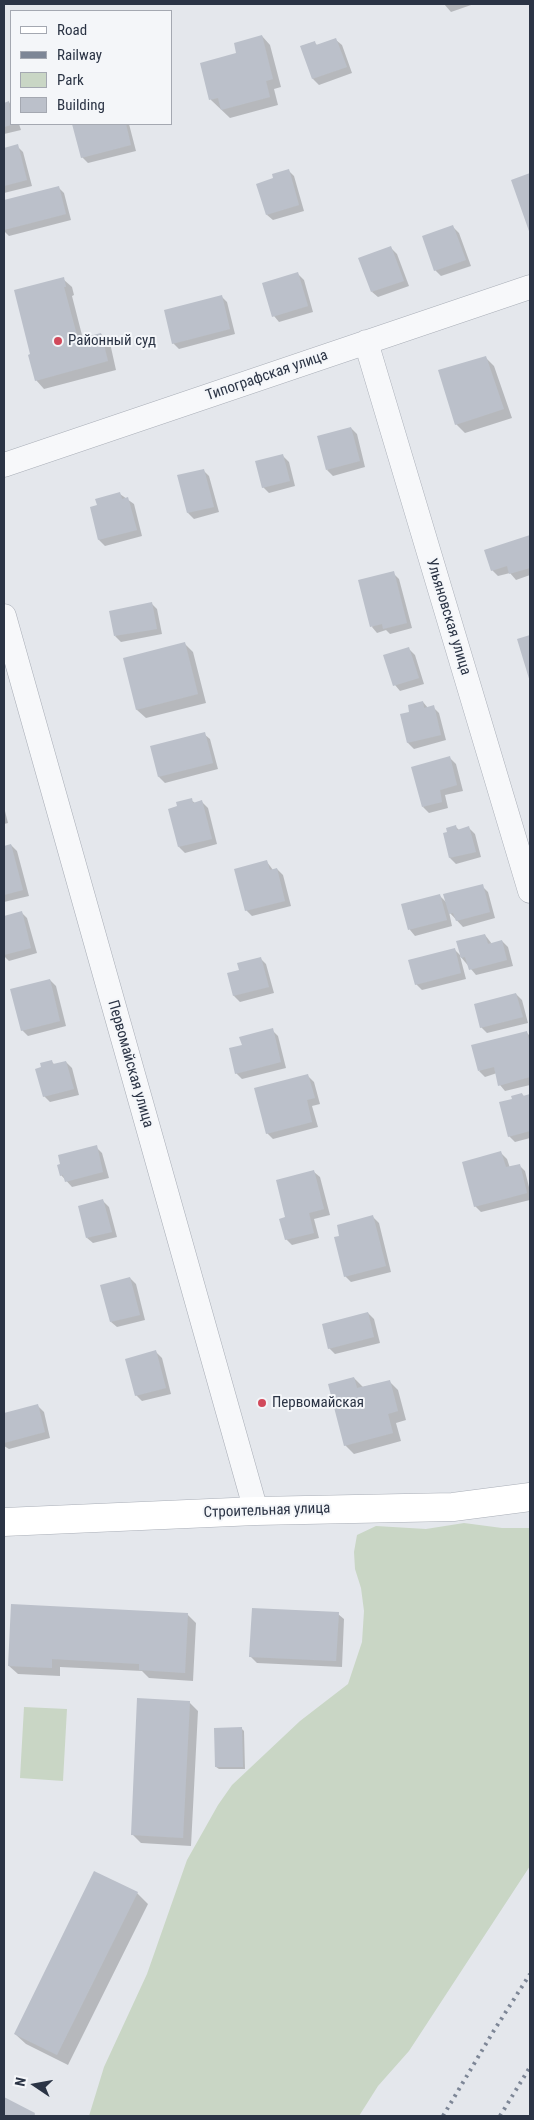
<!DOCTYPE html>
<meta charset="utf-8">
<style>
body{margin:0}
#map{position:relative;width:534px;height:2120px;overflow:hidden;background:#e4e7ec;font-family:"Roboto Condensed",sans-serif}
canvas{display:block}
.frame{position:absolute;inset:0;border:5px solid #2b3445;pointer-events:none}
.legend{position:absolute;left:10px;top:10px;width:162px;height:115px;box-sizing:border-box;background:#f4f6f9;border:1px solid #a4a8b1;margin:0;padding:6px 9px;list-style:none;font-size:15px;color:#2b3445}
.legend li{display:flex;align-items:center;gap:10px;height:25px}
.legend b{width:25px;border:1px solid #a4a8b1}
.north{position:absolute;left:10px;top:2060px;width:50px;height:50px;-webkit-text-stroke:4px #f4f6f9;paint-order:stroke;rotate:282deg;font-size:14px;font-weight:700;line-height:20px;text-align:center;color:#2b3445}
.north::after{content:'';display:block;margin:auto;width:18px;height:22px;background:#2b3445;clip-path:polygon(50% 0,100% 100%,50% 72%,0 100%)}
</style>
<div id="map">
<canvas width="534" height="2120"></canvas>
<div class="frame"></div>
<ul class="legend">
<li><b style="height:6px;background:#fff"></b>Road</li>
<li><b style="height:6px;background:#7d8696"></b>Railway</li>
<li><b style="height:14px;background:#c9d6c5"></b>Park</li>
<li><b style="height:14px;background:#bbc0ca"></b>Building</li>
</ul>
<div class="north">N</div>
</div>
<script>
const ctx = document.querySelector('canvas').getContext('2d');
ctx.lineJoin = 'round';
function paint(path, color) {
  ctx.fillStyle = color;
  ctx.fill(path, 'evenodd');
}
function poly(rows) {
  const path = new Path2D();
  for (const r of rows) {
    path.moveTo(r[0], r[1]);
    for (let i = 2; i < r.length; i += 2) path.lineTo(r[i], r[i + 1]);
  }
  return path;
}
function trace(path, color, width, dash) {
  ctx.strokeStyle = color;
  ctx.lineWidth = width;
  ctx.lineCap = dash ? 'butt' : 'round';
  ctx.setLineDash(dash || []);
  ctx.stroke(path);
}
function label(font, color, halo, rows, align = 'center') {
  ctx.font = font + ' "Roboto Condensed",sans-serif';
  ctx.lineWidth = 4;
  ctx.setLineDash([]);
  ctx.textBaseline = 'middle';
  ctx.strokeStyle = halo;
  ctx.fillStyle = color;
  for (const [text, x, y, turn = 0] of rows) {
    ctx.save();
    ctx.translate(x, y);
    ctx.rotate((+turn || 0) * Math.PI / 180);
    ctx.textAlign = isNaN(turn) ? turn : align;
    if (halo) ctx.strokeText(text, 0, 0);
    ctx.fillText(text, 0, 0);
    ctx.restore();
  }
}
paint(poly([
 [464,1523,502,1528,530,1528,530,1866,409,2051,378,2086,359,2116,89,2116,104,2067,147,1974,187,1860,218,1805,232,1785,300,1721,348,1684,362,1642,364,1611,361,1588,355,1569,354,1552,357,1535,376,1526,426,1529],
 [24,1707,67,1709,63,1781,20,1778]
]), '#c9d6c5');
paint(poly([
 [444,4,474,4,451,12],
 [262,36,270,45,281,87,274,89,278,105,230,118,211,100,201,64,238,54],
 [336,40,342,45,352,73,319,85,313,79,302,46,314,42,318,46],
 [9,102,11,105,11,124,19,124,21,130,4,134,4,104],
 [74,124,129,124,136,151,88,163,82,157],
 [4,146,5,149,17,146,23,152,32,186,4,193],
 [288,170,294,176,304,211,273,220,267,215,275,179],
 [530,174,530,231,512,181],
 [58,187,64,193,71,220,9,236,4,231,4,201],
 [453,227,459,233,471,266,441,276,435,270],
 [391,248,397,254,409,286,378,297,372,292],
 [298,274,304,280,313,312,279,322,274,316],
 [63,279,72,287,74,295,72,296,83,339,101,334,110,343,116,370,44,389,36,380],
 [221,296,227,302,235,334,179,349,173,343],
 [485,357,494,366,512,418,465,433,456,424],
 [351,428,357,434,365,467,333,476,327,470],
 [283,456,289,462,295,486,269,493,263,487],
 [203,470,209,476,219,512,194,519,188,513],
 [120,494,134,504,142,536,105,546,99,540,91,508,99,506],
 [530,536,530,575,516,580,510,573,498,576,492,570,486,550],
 [393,573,399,579,412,628,390,634,386,630,377,633,372,627],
 [151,603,157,609,162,634,121,642,115,636],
 [184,643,193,652,206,703,146,718,137,710,124,659],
 [409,649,415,655,424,684,400,691,395,685],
 [423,702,428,708,433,707,439,713,446,740,414,749,408,743,401,715,411,712],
 [204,734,210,739,218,769,165,783,159,777,151,747],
 [450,758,456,764,463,791,445,795,448,808,429,813,423,807],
 [191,800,195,803,202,802,208,808,217,844,185,853,179,847],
 [4,807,8,823,4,824],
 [456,827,459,830,469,828,475,834,481,857,456,864,450,858,445,834],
 [11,845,17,851,29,896,4,902,4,847],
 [267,862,273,870,277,869,283,875,291,906,252,916,246,910],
 [482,886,488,892,495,918,463,927,449,912,452,926,415,936,410,930,403,905,440,896,447,903],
 [21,912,27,918,37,953,9,961,4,956,4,917],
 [485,935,492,944,502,941,508,947,513,966,476,975,460,956,466,979,422,990,416,984,454,949,462,957],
 [260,958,266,964,274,993,240,1002,234,996,229,974,241,971],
 [50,980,56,986,66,1026,28,1036,22,1030],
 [516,994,522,1000,528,1023,487,1033,481,1027],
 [272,1030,278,1036,286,1068,242,1079,236,1073,243,1046],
 [526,1032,530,1036,530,1085,505,1091,500,1085,497,1073,485,1077,479,1071],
 [52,1062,55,1065,66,1062,72,1068,79,1095,50,1102,44,1096,43,1068],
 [308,1076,314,1082,320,1104,312,1106,318,1127,273,1139,267,1133],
 [522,1094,525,1097,530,1096,530,1138,515,1142,509,1136,513,1100],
 [96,1147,102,1153,109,1178,72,1187,61,1175],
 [501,1153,507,1159,510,1168,519,1165,525,1171,530,1191,530,1200,481,1212,475,1206],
 [314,1172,320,1177,330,1215,314,1219,319,1238,292,1245,286,1239,287,1218],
 [103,1201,109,1207,117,1237,93,1243,87,1238],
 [373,1217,379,1223,391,1272,351,1282,345,1276],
 [130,1278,136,1284,145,1320,117,1327,111,1322],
 [368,1313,374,1319,380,1343,335,1354,329,1348],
 [156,1352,162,1358,171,1394,142,1401,136,1395],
 [354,1378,363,1387,389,1381,398,1390,406,1420,396,1423,401,1441,354,1454,345,1445],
 [38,1406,44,1412,50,1438,9,1449,4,1446,4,1415],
 [187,1614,196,1623,193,1681,149,1678,142,1671,60,1667,60,1676,18,1674,9,1666],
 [338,1614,344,1619,342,1667,257,1663,251,1657],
 [189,1702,198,1711,191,1846,141,1843,132,1834],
 [241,1728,244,1731,245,1769,219,1769,216,1767],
 [137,1893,148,1904,68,2065,26,2044,15,2034],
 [4,2098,34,2114,36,2116,4,2116]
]), '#0003');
paint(poly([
 [262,35,273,79,266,81,270,97,221,110,218,98,209,100,200,63,236,53,234,43],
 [336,38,347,67,312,79,300,46,315,41,316,45],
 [9,101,11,124,15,124,4,127,4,103],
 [72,124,126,124,131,145,81,158],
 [18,144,27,180,4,186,4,148],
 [289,169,299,205,266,215,256,184,273,178,272,174],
 [530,173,530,234,511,180],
 [59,186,66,214,4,230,4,200],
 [453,225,466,260,434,271,422,236],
 [391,246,404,281,371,292,358,258],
 [298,272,308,306,272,317,262,283],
 [64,277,66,287,64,287,78,339,101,333,108,361,35,381,28,355,30,354,14,290],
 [222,295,230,329,172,344,164,310],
 [486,356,504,409,455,425,438,370],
 [351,427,360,461,326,470,317,436],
 [283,454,290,481,262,488,255,461],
 [204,469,214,507,187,513,177,475],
 [120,492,122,499,128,497,137,530,98,540,90,507,97,505,95,499],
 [530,535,530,568,509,574,507,566,491,571,484,550],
 [394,571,407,623,383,629,382,624,370,627,358,580],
 [152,602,157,629,114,636,109,611],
 [530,635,530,682,517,639],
 [185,642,198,694,136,710,123,658],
 [409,647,419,678,393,686,383,655],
 [423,701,424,708,434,705,441,735,407,743,400,714,409,712,408,705],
 [205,732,213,763,158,777,150,746],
 [450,756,457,785,440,790,442,802,422,807,411,767],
 [192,798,193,803,202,800,212,839,178,847,168,809,177,806,176,802],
 [456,825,457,830,469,826,476,852,449,858,443,833,447,832,446,828],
 [11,844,23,890,4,895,4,846],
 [267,860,270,870,277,868,285,901,245,911,234,869],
 [483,884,490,912,456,921,453,913,449,914,443,894],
 [440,894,447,920,408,930,401,904],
 [22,911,31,948,4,955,4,916],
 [485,934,488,944,502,940,507,960,469,970,465,957,461,958,456,941],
 [455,948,461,973,415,985,408,960],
 [261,957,269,987,233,996,227,973,239,970,237,963],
 [50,979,60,1021,21,1031,10,989],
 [516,993,523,1017,480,1028,474,1004],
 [273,1028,281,1062,235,1074,229,1048,242,1045,239,1037],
 [527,1031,530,1045,530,1077,498,1086,494,1067,478,1071,471,1045],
 [52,1060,53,1064,66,1061,74,1089,43,1097,35,1069,41,1067,40,1063],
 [308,1074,315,1098,307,1100,312,1122,266,1134,254,1088],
 [522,1093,523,1096,530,1094,530,1131,508,1137,499,1102,512,1099,511,1096],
 [97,1145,103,1172,65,1182,63,1175,60,1176,57,1165,60,1164,58,1155],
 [501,1151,506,1167,520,1164,527,1193,474,1207,462,1162],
 [314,1170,324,1209,309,1213,314,1233,285,1240,279,1219,285,1217,276,1180],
 [103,1199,112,1232,86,1238,78,1206],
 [373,1215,386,1266,344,1277,334,1237,339,1236,337,1225],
 [130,1277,140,1315,110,1322,100,1285],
 [368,1312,374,1337,328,1349,322,1324],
 [156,1350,166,1388,135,1396,125,1359],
 [354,1377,357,1388,390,1380,398,1411,388,1414,393,1433,344,1446,328,1384],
 [38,1404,45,1432,4,1443,4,1413],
 [11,1604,188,1613,185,1673,139,1670,139,1664,52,1659,52,1668,8,1666],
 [252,1608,339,1612,336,1661,249,1657],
 [137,1698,190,1701,183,1838,131,1835],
 [242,1727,243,1767,215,1767,214,1728],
 [94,1871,138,1892,57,2055,14,2034],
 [4,2097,35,2113,34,2116,4,2116]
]), '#bbc0ca');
const street = poly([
 [366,342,530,891],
 [4,465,530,287],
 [4,616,256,1511]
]);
const secondary = poly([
 [4,1522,256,1511,453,1507,530,1497]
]);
trace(street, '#a9aeb7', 25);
trace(secondary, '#a9aeb7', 29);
trace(street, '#f7f8fa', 24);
trace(secondary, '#fff', 28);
trace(poly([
 [443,2116,493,2032,530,1974],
 [500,2116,530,2067]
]), '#7d8696', 4, [2.5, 5]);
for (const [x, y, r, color] of [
 [58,341,5,"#d1495b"],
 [262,1403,5,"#d1495b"]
]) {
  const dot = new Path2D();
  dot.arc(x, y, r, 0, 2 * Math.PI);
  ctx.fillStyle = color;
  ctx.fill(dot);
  trace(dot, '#f4f6f9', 2);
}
label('15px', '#2b3445', '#f4f6f9', [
 ["Районный суд",68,341],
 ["Первомайская",272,1403]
], 'left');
label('15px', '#2b3445', '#f4f6f9', [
 ["Типографская улица",267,376,-19],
 ["Ульяновская улица",448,617,73],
 ["Первомайская улица",130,1064,74],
 ["Строительная улица",267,1511,-2]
]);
</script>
